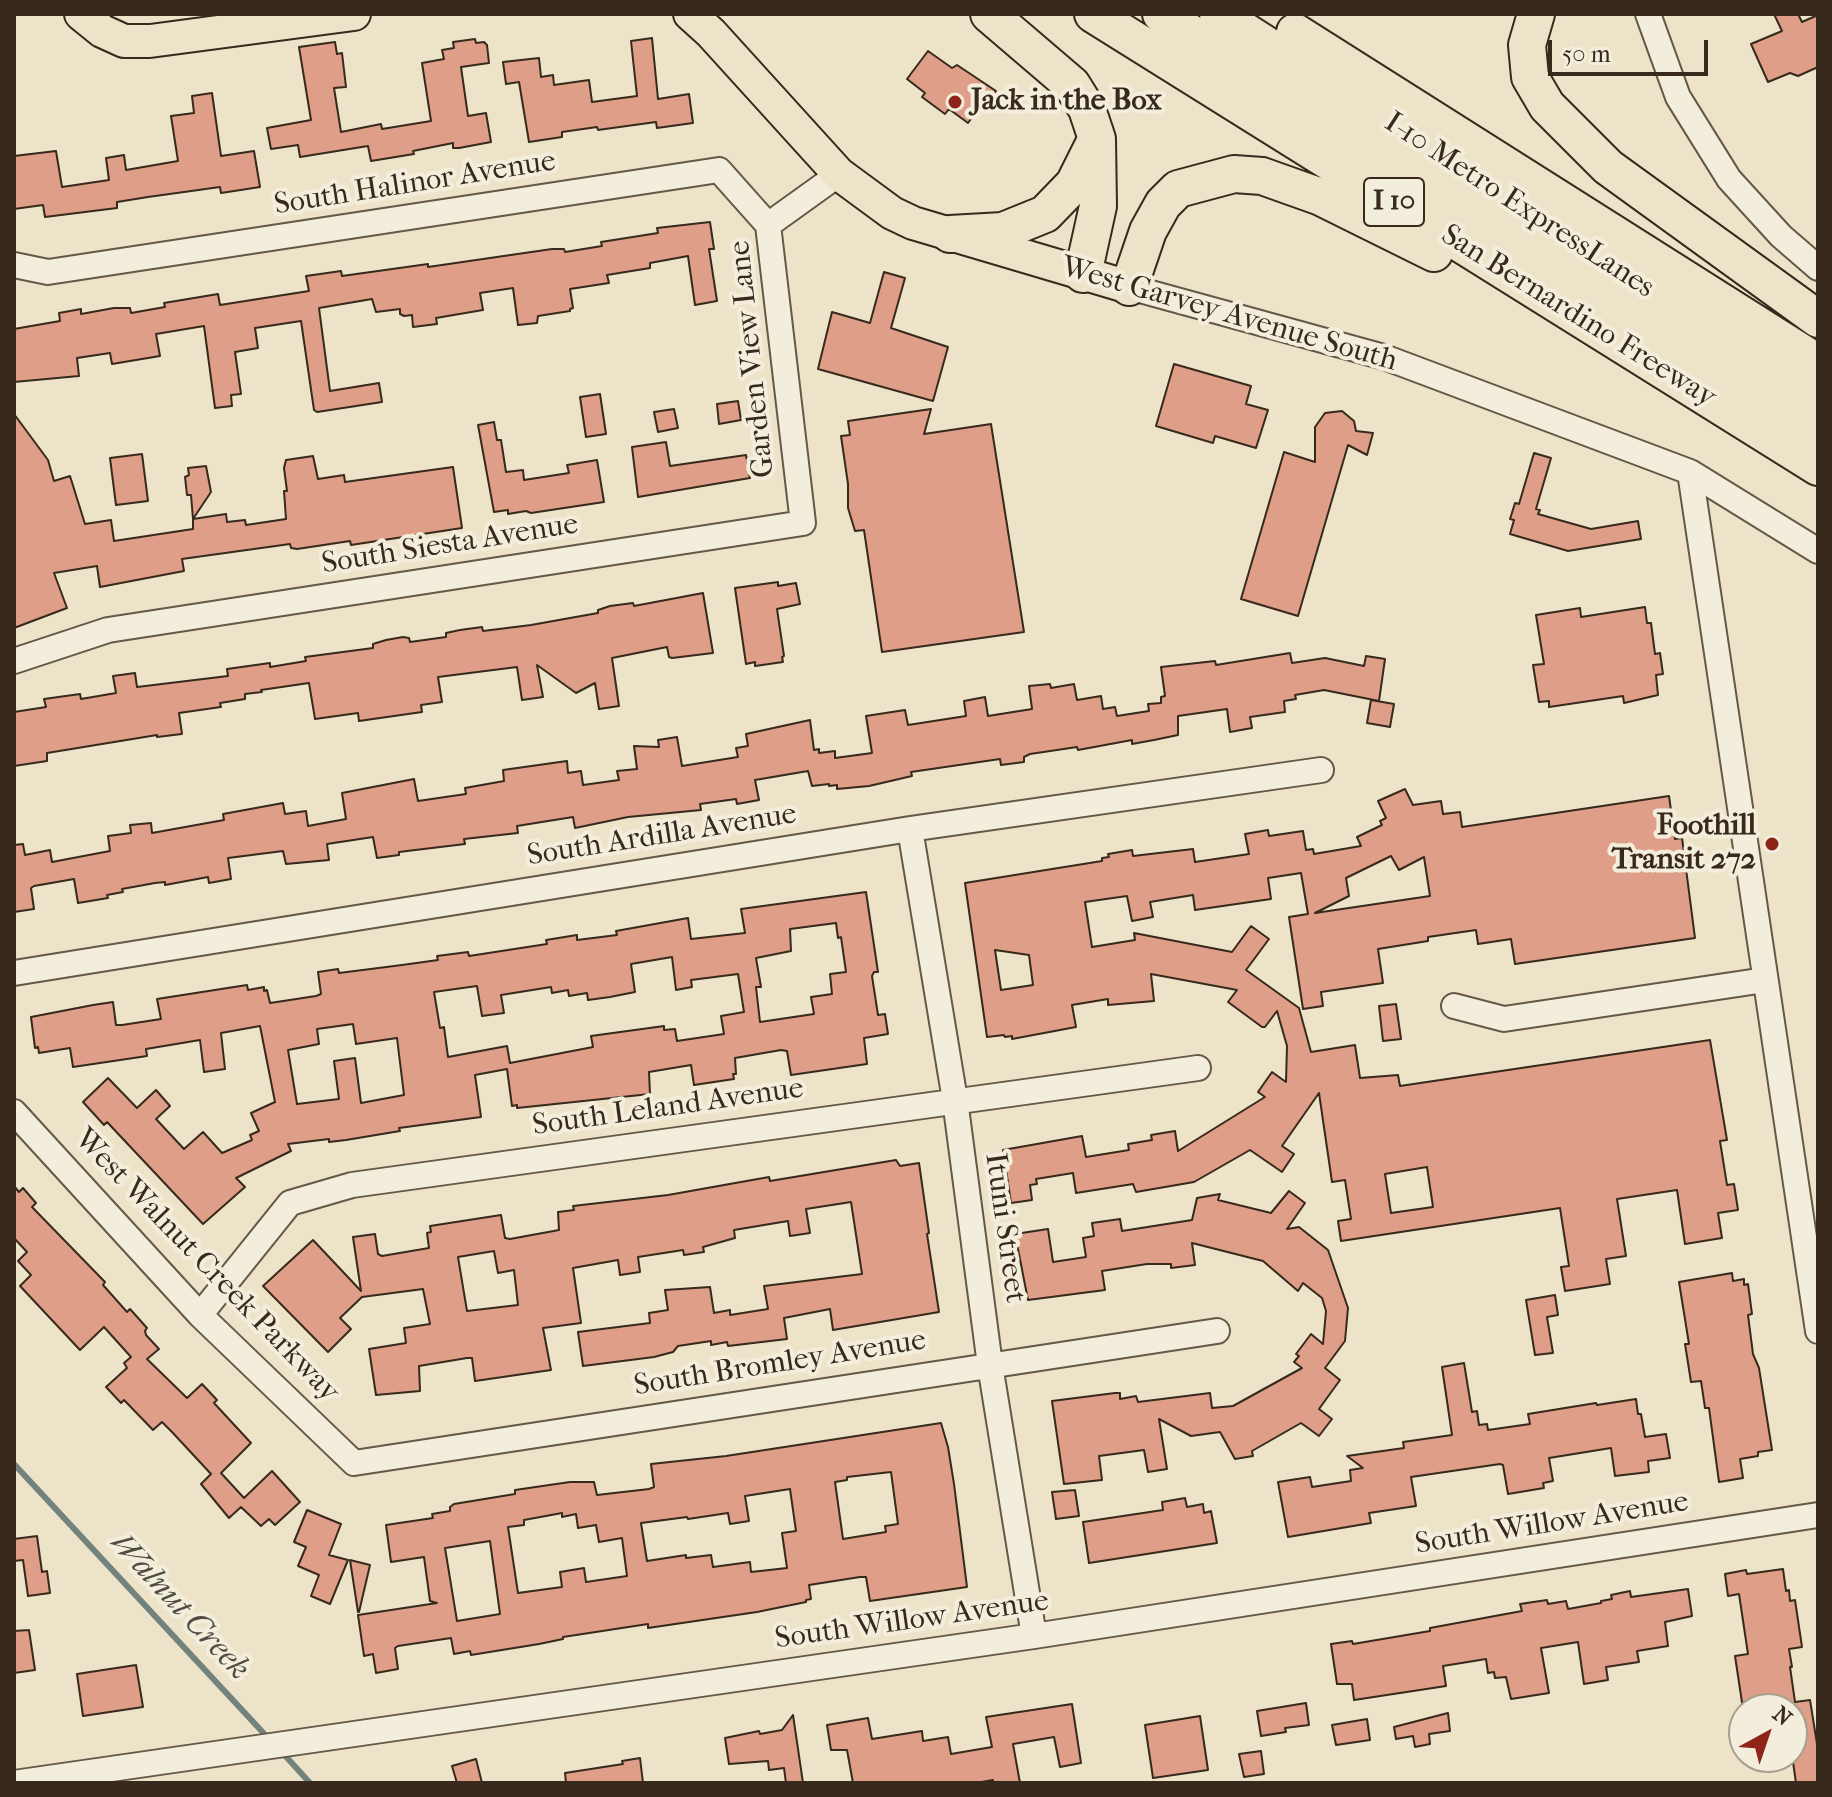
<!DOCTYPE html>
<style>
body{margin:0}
#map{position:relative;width:1832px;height:1797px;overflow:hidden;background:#ede3c9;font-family:"IM FELL French Canon",serif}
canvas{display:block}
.frame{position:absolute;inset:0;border:16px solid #37291c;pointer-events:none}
.north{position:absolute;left:1728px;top:1693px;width:80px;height:80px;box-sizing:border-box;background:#f3eddc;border:2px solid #a89f8f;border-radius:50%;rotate:40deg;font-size:22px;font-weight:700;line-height:32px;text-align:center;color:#37291c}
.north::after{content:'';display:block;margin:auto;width:28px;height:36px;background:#8f2418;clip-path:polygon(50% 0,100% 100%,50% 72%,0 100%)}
.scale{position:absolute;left:1548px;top:40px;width:160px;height:36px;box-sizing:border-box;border:4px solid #37291c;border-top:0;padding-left:10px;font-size:24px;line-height:28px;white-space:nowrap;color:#37291c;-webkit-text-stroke:6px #f3eddc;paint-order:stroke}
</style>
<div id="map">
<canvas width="1832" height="1797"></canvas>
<div class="frame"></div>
<div class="north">N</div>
<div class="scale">50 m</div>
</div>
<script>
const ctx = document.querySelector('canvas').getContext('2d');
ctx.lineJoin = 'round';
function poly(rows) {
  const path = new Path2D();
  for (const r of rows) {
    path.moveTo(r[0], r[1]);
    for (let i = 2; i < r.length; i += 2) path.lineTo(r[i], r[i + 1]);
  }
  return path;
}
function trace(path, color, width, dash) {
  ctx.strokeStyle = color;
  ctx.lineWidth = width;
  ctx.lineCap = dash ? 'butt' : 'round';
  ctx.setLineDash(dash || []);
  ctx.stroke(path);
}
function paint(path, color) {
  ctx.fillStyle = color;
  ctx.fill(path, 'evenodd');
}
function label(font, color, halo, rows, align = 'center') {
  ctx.font = font + ' "IM FELL French Canon",serif';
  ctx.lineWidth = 8;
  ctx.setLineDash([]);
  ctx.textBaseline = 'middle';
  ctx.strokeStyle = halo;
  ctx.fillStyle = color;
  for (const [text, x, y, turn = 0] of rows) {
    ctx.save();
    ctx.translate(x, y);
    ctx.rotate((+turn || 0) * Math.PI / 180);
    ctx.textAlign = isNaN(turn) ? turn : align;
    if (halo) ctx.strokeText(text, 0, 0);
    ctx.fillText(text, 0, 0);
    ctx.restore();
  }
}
trace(poly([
 [14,1464,269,1739],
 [280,1750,310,1783]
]), '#72827c', 6);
const building = poly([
 [1774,14,1798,14,1802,22,1818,15,1818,67,1798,76,1790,73,1768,82,1751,44,1782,31,1774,14],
 [652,38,658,99,689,94,693,123,657,128,656,122,605,129,598,130,597,127,562,132,562,137,529,142,519,82,506,84,503,62,539,58,541,77,553,75,554,85,589,80,592,102,637,96,631,41,652,38],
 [475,39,476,43,484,42,487,45,489,63,461,67,468,116,486,113,491,142,459,148,453,148,453,143,413,151,414,154,371,161,368,146,300,157,298,145,271,149,267,128,311,120,299,47,335,42,337,54,342,53,346,87,334,88,341,132,381,124,382,129,431,121,422,63,444,59,442,50,454,48,453,42,475,39],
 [928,51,952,68,957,65,996,91,979,114,976,112,968,123,949,109,945,114,922,97,925,93,907,79,928,51],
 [212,93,221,156,254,151,260,187,221,193,220,187,148,197,117,202,117,208,45,217,43,205,14,209,14,156,56,151,62,187,109,180,106,158,124,155,126,170,178,161,171,116,194,113,192,96,212,93],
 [710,222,714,249,709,249,717,301,695,305,688,256,650,263,650,268,607,275,609,283,570,289,573,308,570,309,570,311,538,316,537,323,518,325,513,288,480,293,483,310,436,318,437,324,413,327,412,315,404,316,400,314,400,309,376,312,372,299,319,308,330,391,379,383,382,402,317,412,314,410,301,321,255,328,258,348,235,352,241,394,231,395,232,406,215,408,204,326,156,334,160,356,112,364,110,353,77,358,79,376,14,382,14,329,60,321,59,313,81,309,81,314,114,308,130,308,131,313,165,307,164,303,218,294,220,305,309,291,306,276,341,271,342,276,428,264,428,267,552,249,564,249,565,252,602,246,601,242,658,233,657,228,710,222],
 [884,272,905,278,891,328,948,347,933,401,818,369,832,312,870,323,884,272],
 [1174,364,1251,386,1246,404,1268,410,1256,448,1215,436,1213,443,1156,426,1174,364],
 [600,394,606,434,586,437,580,397,600,394],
 [738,401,741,420,719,424,717,404,738,401],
 [674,409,678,428,658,432,654,412,674,409],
 [931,409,924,434,991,424,1024,632,882,652,864,530,855,531,848,508,848,484,841,436,850,435,848,421,931,409],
 [1342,411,1354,421,1356,431,1373,433,1367,455,1348,445,1298,616,1241,599,1284,452,1315,462,1315,427,1325,413,1342,411],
 [14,414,48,460,54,481,70,476,85,524,111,520,114,541,193,529,193,519,226,514,227,522,245,520,246,525,286,519,284,491,287,491,284,468,286,460,313,456,318,479,344,475,345,482,453,467,462,528,351,545,350,541,297,549,291,548,290,544,182,559,184,571,100,587,97,566,54,573,67,608,14,628,14,414],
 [494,422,497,440,501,440,506,472,523,470,524,480,569,473,567,465,597,460,604,502,531,513,526,511,508,514,508,510,494,512,478,425,494,422],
 [666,442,670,466,746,455,750,478,638,497,632,447,666,442],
 [1534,453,1551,458,1536,509,1540,510,1538,514,1591,529,1638,521,1641,539,1568,551,1510,534,1514,520,1510,519,1515,503,1519,504,1534,453],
 [142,454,148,501,116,505,110,458,142,454],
 [206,466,211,492,193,519,191,495,187,495,185,477,189,475,188,468,206,466],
 [778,582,778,586,796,583,800,604,777,609,784,656,782,657,783,662,755,666,755,662,746,664,735,588,778,582],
 [703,593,713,653,672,658,669,657,667,647,612,658,619,706,599,709,595,683,576,693,537,665,543,697,522,700,517,667,438,677,442,702,421,705,422,712,359,721,358,713,315,719,309,683,261,690,262,692,245,694,245,699,220,703,221,707,179,713,182,734,157,737,157,735,47,753,47,761,14,766,14,712,46,707,44,699,80,694,81,699,116,693,113,676,135,673,137,687,228,676,227,669,270,663,270,667,306,661,305,657,373,648,373,644,386,640,403,637,409,638,410,642,446,637,446,633,460,630,482,627,483,631,531,625,598,613,598,610,610,606,633,603,634,606,703,593],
 [1645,607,1647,623,1651,623,1655,654,1660,653,1663,674,1656,675,1658,695,1624,703,1623,696,1549,707,1549,701,1539,702,1533,665,1544,664,1536,615,1580,608,1581,617,1645,607],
 [1290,653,1292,663,1325,658,1364,666,1366,656,1385,659,1379,701,1324,690,1295,695,1296,699,1284,701,1285,712,1250,717,1252,728,1230,732,1227,709,1178,716,1178,735,1154,740,1132,744,1132,740,1078,750,1077,747,1030,754,1024,757,1024,762,1001,765,1000,759,911,772,912,776,869,786,837,789,837,785,829,786,829,784,812,786,808,771,755,780,759,800,737,804,736,799,700,804,701,810,628,817,575,828,573,817,517,826,518,833,464,839,465,844,399,852,399,855,377,858,373,837,327,844,329,860,286,864,283,851,228,858,231,879,209,883,208,877,165,885,165,882,155,883,122,889,123,892,107,895,108,898,78,903,74,879,34,886,31,888,34,909,14,912,14,845,23,844,25,855,50,850,52,862,110,851,108,836,131,833,130,825,151,823,152,833,224,820,223,814,283,803,285,814,306,811,308,826,346,819,342,793,414,779,418,801,466,794,465,788,504,781,503,770,567,761,568,773,581,771,583,785,619,780,617,771,637,769,634,746,659,747,658,740,677,737,682,766,738,757,736,748,748,746,746,734,810,720,814,750,819,749,819,753,835,751,835,758,872,753,866,716,905,710,908,725,966,716,964,701,985,697,988,716,1032,709,1029,686,1050,684,1051,688,1074,684,1077,700,1101,696,1103,709,1115,707,1117,716,1149,711,1148,704,1161,703,1161,697,1165,696,1161,667,1215,661,1216,665,1290,653],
 [1371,700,1394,704,1390,727,1367,723,1371,700],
 [1405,789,1413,805,1441,801,1443,814,1460,812,1462,827,1669,796,1675,839,1682,838,1695,938,1515,964,1511,939,1478,944,1476,930,1428,937,1428,941,1378,949,1383,983,1321,992,1323,1006,1303,1009,1289,917,1308,914,1301,873,1268,878,1271,899,1195,910,1193,895,1150,902,1153,917,1132,921,1127,896,1085,902,1092,947,1135,940,1134,933,1232,952,1251,926,1269,939,1246,970,1299,1008,1311,1052,1355,1045,1360,1078,1398,1075,1400,1086,1710,1040,1727,1140,1720,1141,1727,1185,1734,1184,1738,1210,1718,1213,1722,1238,1685,1244,1677,1190,1617,1199,1626,1256,1606,1259,1610,1284,1565,1291,1561,1267,1569,1266,1560,1208,1341,1241,1338,1221,1351,1219,1345,1180,1332,1182,1319,1093,1282,1146,1294,1154,1282,1172,1250,1150,1194,1182,1136,1192,1133,1184,1076,1193,1073,1173,1036,1179,1037,1184,1030,1185,1032,1200,1011,1203,1003,1150,1082,1136,1086,1157,1129,1150,1128,1144,1152,1140,1151,1135,1175,1131,1178,1151,1265,1097,1258,1092,1272,1072,1286,1082,1287,1046,1277,1011,1265,1027,1262,1027,1228,1002,1237,990,1151,974,1154,1001,1108,1005,1108,999,1072,1005,1076,1027,1012,1039,1012,1036,1005,1037,1004,1035,987,1037,965,883,1102,861,1102,858,1109,857,1108,854,1132,850,1133,856,1193,849,1195,862,1249,854,1245,834,1268,830,1269,836,1303,831,1306,850,1313,849,1314,854,1361,846,1357,837,1382,825,1380,821,1386,818,1378,801,1405,789],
 [1391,856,1399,870,1424,857,1430,896,1315,913,1349,896,1346,878,1391,856],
 [995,950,1029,955,1033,985,1001,990,995,950],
 [1427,1167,1433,1207,1391,1213,1385,1174,1427,1167],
 [866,892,878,972,874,972,872,976,878,1015,885,1014,888,1034,864,1038,867,1064,791,1075,787,1051,781,1050,735,1058,736,1074,733,1074,734,1079,694,1085,691,1065,649,1072,650,1094,517,1108,517,1105,512,1106,507,1069,475,1075,481,1117,399,1128,400,1131,346,1140,329,1142,329,1139,288,1144,291,1151,236,1178,245,1187,203,1224,107,1122,104,1125,83,1102,108,1078,137,1108,156,1090,170,1106,156,1119,184,1149,203,1132,222,1153,252,1140,250,1135,259,1131,251,1113,275,1102,260,1026,221,1033,225,1069,204,1072,200,1040,146,1049,147,1056,73,1067,70,1048,39,1053,38,1047,35,1048,31,1017,93,1005,113,1002,116,1025,122,1025,161,1019,157,999,247,985,248,990,264,987,264,991,267,990,270,1003,316,996,321,994,318,972,338,969,339,973,402,965,438,960,437,956,468,952,469,956,547,944,546,940,577,935,577,940,617,935,616,931,688,918,691,939,745,933,741,909,866,892],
 [836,923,838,938,841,937,846,972,830,974,832,994,811,997,814,1014,760,1022,756,987,761,987,756,958,791,951,790,929,836,923],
 [672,957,676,990,692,987,691,980,738,974,744,1012,721,1016,724,1034,677,1041,675,1029,664,1030,664,1026,591,1036,593,1047,510,1063,507,1046,448,1057,444,1027,440,1028,434,992,477,986,482,1016,504,1013,501,995,551,987,552,993,568,990,569,996,587,993,588,1000,610,997,635,992,631,964,672,957],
 [353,1024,356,1044,397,1038,404,1095,361,1103,355,1058,334,1061,339,1099,297,1104,288,1050,319,1044,317,1029,353,1024],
 [1396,1004,1401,1039,1383,1041,1379,1006,1396,1004],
 [896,1160,900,1166,919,1163,929,1233,927,1234,939,1312,833,1330,830,1309,784,1318,787,1339,728,1346,727,1342,711,1345,711,1341,678,1346,673,1352,654,1357,583,1366,578,1332,650,1323,649,1313,668,1310,665,1290,710,1287,714,1313,730,1310,730,1315,768,1309,764,1286,862,1274,851,1202,806,1209,810,1233,790,1236,788,1221,734,1230,735,1238,703,1247,704,1252,684,1255,683,1250,638,1257,640,1272,620,1275,618,1260,573,1268,581,1323,543,1328,551,1370,475,1381,472,1358,467,1358,419,1366,420,1391,376,1395,369,1349,406,1343,404,1328,430,1324,423,1289,362,1297,340,1318,351,1329,328,1352,263,1286,313,1240,361,1291,353,1237,375,1234,378,1254,382,1256,429,1248,427,1233,431,1232,430,1226,501,1215,505,1238,510,1239,559,1230,558,1212,574,1210,573,1206,668,1195,769,1177,770,1181,896,1160],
 [494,1251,498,1273,514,1270,518,1305,467,1311,458,1257,494,1251],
 [14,1186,19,1192,23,1188,36,1203,32,1207,105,1282,103,1285,127,1312,130,1309,147,1328,145,1331,146,1335,159,1349,147,1359,187,1398,202,1384,217,1400,214,1403,251,1443,221,1473,244,1498,272,1471,300,1502,275,1525,269,1519,261,1526,241,1507,229,1518,201,1484,211,1474,172,1432,162,1422,153,1430,124,1400,121,1403,106,1387,127,1368,124,1363,131,1357,104,1327,80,1350,20,1286,31,1275,18,1261,27,1252,14,1238,14,1186],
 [1289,1191,1305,1203,1287,1229,1299,1227,1328,1250,1348,1308,1345,1341,1325,1368,1340,1380,1319,1409,1332,1419,1319,1436,1301,1423,1252,1451,1253,1456,1235,1459,1220,1432,1191,1436,1159,1419,1167,1469,1148,1472,1144,1450,1099,1456,1102,1480,1064,1484,1052,1401,1115,1393,1120,1393,1120,1399,1136,1396,1138,1402,1210,1393,1212,1408,1233,1406,1302,1368,1294,1362,1299,1356,1296,1354,1311,1334,1323,1344,1326,1311,1322,1298,1303,1283,1298,1291,1263,1261,1192,1243,1195,1265,1171,1268,1171,1264,1147,1264,1102,1271,1105,1290,1028,1300,1015,1234,1048,1229,1053,1262,1086,1257,1083,1238,1094,1236,1092,1223,1120,1219,1122,1231,1192,1220,1197,1198,1220,1194,1218,1200,1271,1213,1289,1191],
 [1732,1273,1733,1281,1744,1279,1744,1285,1748,1284,1752,1314,1748,1315,1753,1354,1759,1368,1772,1450,1758,1452,1758,1456,1740,1459,1743,1478,1719,1482,1709,1408,1705,1408,1701,1381,1691,1382,1685,1344,1689,1344,1679,1282,1732,1273],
 [1555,1295,1558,1315,1547,1317,1553,1353,1535,1355,1526,1300,1555,1295],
 [1464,1363,1472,1412,1477,1411,1479,1425,1487,1424,1488,1430,1530,1424,1528,1414,1596,1403,1597,1405,1636,1399,1638,1414,1641,1414,1645,1437,1666,1434,1670,1458,1648,1461,1649,1472,1615,1476,1611,1448,1549,1458,1553,1481,1543,1483,1544,1488,1508,1494,1503,1465,1500,1464,1411,1477,1416,1506,1369,1513,1371,1523,1288,1537,1278,1482,1310,1477,1312,1487,1351,1481,1350,1470,1363,1468,1347,1456,1404,1448,1403,1442,1452,1435,1442,1367,1464,1363],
 [941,1423,948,1447,954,1484,967,1587,870,1601,866,1577,860,1577,809,1585,811,1599,806,1600,806,1602,757,1612,648,1628,648,1624,563,1637,563,1639,539,1644,471,1655,470,1651,454,1654,451,1638,398,1646,395,1648,398,1669,376,1673,373,1654,364,1656,358,1615,437,1603,430,1601,424,1557,391,1562,386,1525,433,1518,432,1514,450,1511,450,1507,454,1504,515,1494,515,1490,570,1482,594,1482,597,1495,649,1489,654,1487,651,1464,726,1456,941,1423],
 [891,1472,898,1524,885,1526,886,1532,843,1539,835,1482,847,1480,847,1477,891,1472],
 [790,1489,796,1531,782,1533,787,1568,751,1572,750,1562,713,1567,711,1555,686,1558,686,1555,647,1561,641,1523,687,1517,688,1519,728,1513,730,1524,749,1521,745,1496,790,1489],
 [562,1513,562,1517,576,1514,578,1528,596,1525,599,1542,622,1538,627,1576,586,1582,584,1568,560,1572,562,1587,518,1593,508,1527,524,1525,524,1520,562,1513],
 [490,1541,500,1614,457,1621,445,1548,490,1541],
 [1075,1490,1079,1516,1056,1519,1052,1492,1075,1490],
 [1185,1498,1187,1507,1203,1504,1204,1513,1211,1511,1217,1543,1089,1563,1083,1522,1163,1510,1162,1502,1185,1498],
 [307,1510,341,1524,329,1555,348,1560,330,1604,311,1596,319,1575,298,1566,306,1547,294,1542,307,1510],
 [37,1536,42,1572,47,1571,50,1593,28,1596,23,1560,14,1561,14,1539,37,1536],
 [350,1560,370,1565,359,1612,358,1612,350,1560],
 [1783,1569,1786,1591,1789,1590,1790,1601,1795,1600,1802,1647,1789,1649,1792,1667,1790,1667,1795,1702,1810,1700,1818,1750,1818,1783,1796,1783,1792,1755,1792,1709,1743,1709,1735,1656,1748,1654,1739,1594,1728,1596,1725,1574,1746,1570,1747,1574,1783,1569],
 [1688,1589,1692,1616,1665,1622,1668,1646,1637,1651,1639,1662,1606,1667,1608,1680,1584,1684,1578,1642,1541,1648,1549,1693,1511,1699,1506,1677,1495,1678,1494,1672,1488,1673,1486,1659,1443,1666,1446,1686,1354,1700,1352,1684,1337,1684,1331,1644,1352,1641,1353,1644,1430,1631,1430,1628,1522,1611,1520,1604,1547,1600,1548,1604,1566,1601,1568,1609,1601,1603,1601,1601,1612,1599,1611,1595,1630,1591,1631,1597,1688,1589],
 [29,1630,35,1670,14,1673,14,1631,29,1630],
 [136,1665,143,1707,83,1716,77,1674,136,1665],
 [1306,1703,1309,1725,1285,1728,1286,1732,1261,1736,1257,1711,1306,1703],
 [1072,1704,1081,1763,1060,1767,1054,1737,1013,1744,1020,1783,993,1783,993,1780,976,1783,853,1783,847,1750,831,1750,827,1725,868,1718,872,1739,922,1731,923,1741,948,1737,951,1754,992,1747,986,1717,1072,1704],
 [1448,1713,1450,1731,1429,1734,1430,1744,1415,1747,1413,1736,1396,1739,1394,1727,1448,1713],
 [793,1715,803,1783,786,1783,784,1768,769,1770,768,1761,729,1764,725,1738,759,1731,760,1734,782,1730,793,1715],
 [1200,1716,1208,1770,1153,1778,1145,1725,1200,1716],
 [1367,1719,1370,1740,1336,1745,1332,1725,1367,1719],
 [1261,1751,1264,1774,1244,1777,1239,1754,1261,1751],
 [640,1758,643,1783,566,1783,565,1773,623,1764,622,1761,640,1758],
 [476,1759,482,1783,457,1783,452,1766,476,1759]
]);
paint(building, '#df9e88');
trace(building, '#37291c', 2);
const minor = poly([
 [1648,14,1678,97,1729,179,1781,236,1818,268],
 [14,265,48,272,719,170,768,225],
 [1129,287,1384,357,1690,472,1818,551],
 [1690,472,1818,1331],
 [14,661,108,630,803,523,768,225,839,174],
 [910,829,955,1100,990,1365,1034,1636],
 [14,973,910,829,1321,770],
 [1454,1006,1504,1019,1765,980],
 [14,1112,200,1315,354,1463,1217,1331],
 [200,1315,290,1203,352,1185,1198,1068],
 [14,1783,1034,1636,1818,1515]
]);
const major = poly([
 [81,14,102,31,124,41,150,41,354,14],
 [690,14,711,33,839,174,892,213,913,223,950,234,1129,287]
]);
const highway = poly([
 [989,14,1072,85,1087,109,1097,139,1098,206,1083,274],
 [1093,14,1818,467],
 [1161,14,1818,437],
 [1218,14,1818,398],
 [1536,14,1527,45,1530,77,1547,106,1608,167,1818,319],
 [1295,32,1818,363],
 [950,234,1003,231,1045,214,1074,184,1094,144],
 [1129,287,1148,231,1163,204,1178,189,1234,174,1262,176,1321,197,1434,253]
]);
trace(minor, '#645847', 28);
trace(major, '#37291c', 36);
trace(highway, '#37291c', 40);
trace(minor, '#f3eddc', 24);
trace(major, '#ede3c9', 32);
trace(highway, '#ede3c9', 36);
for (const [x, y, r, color] of [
 [955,102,8,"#8f2418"],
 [1772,844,8,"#8f2418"]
]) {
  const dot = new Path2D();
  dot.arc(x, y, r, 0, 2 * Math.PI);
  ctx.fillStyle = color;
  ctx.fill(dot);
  trace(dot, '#f3eddc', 3);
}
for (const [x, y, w] of [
 [1394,202,60]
]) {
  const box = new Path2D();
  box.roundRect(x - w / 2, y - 24, w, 48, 6);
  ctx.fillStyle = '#f3eddc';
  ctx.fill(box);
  trace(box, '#37291c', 2);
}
label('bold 28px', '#37291c', null, [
 ["I 10",1394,202]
]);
label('bold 30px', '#37291c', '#f3eddc', [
 ["Jack in the Box",971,102],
 ["Foothill",1756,827,"right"],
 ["Transit 272",1756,861,"right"]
], 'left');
label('30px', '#37291c', '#f3eddc', [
 ["South Halinor Avenue",415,184,-9],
 ["I-10 Metro ExpressLanes",1519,206,33],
 ["West Garvey Avenue South",1229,315,16],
 ["San Bernardino Freeway",1578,317,32],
 ["Garden View Lane",753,359,-96],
 ["South Siesta Avenue",450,545,-9],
 ["South Ardilla Avenue",662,836,-9],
 ["South Leland Avenue",668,1108,-8],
 ["Ituni Street",1004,1228,82],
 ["West Walnut Creek Parkway",206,1266,46],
 ["South Bromley Avenue",780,1364,-9],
 ["South Willow Avenue",1552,1524,-9],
 ["South Willow Avenue",912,1621,-8]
]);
label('italic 32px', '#504e44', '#f3eddc', [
 ["Walnut Creek",179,1607,47]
]);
</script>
